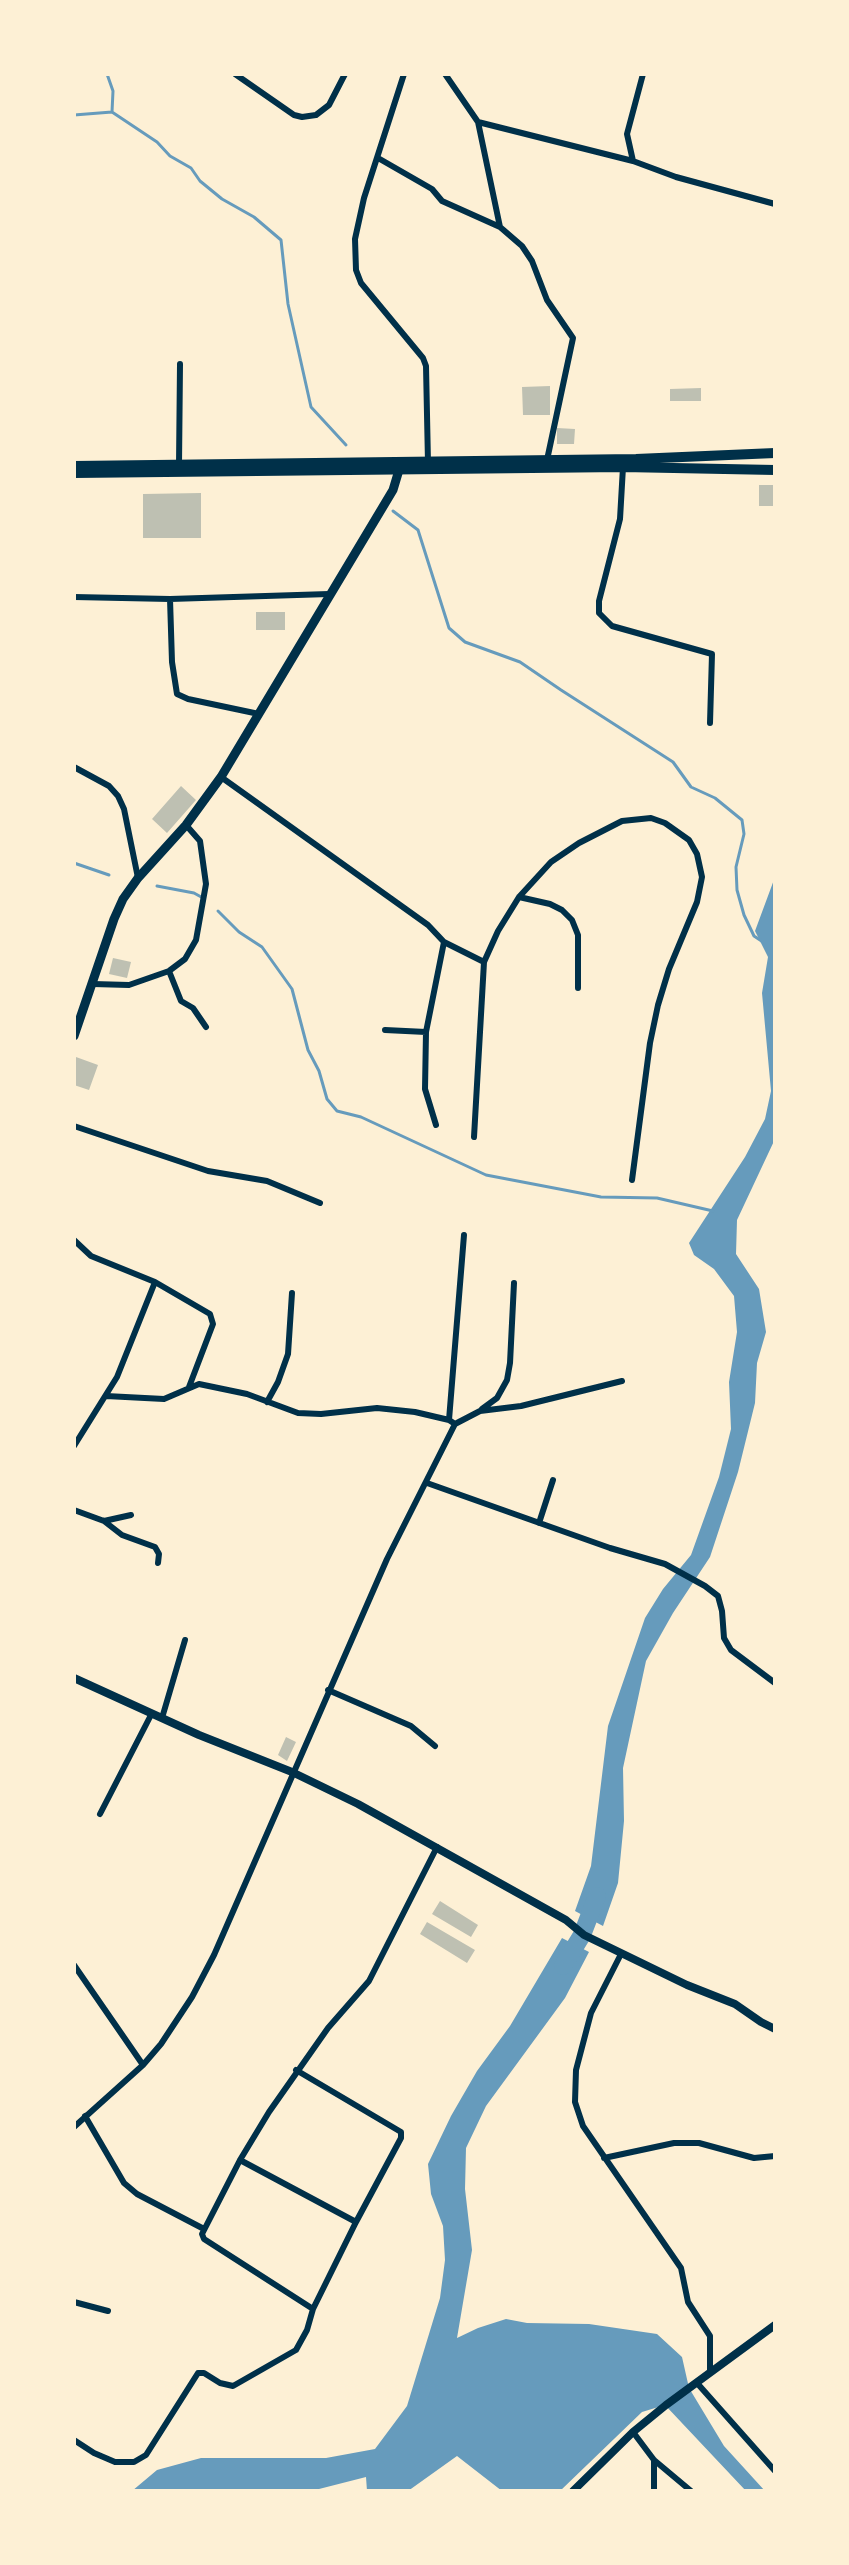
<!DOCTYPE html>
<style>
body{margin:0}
#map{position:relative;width:849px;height:2565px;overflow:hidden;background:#fdf0d5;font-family:"Archivo Narrow",sans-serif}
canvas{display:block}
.frame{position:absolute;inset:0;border:76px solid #fdf0d5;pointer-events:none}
</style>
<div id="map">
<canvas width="849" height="2565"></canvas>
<div class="frame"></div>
</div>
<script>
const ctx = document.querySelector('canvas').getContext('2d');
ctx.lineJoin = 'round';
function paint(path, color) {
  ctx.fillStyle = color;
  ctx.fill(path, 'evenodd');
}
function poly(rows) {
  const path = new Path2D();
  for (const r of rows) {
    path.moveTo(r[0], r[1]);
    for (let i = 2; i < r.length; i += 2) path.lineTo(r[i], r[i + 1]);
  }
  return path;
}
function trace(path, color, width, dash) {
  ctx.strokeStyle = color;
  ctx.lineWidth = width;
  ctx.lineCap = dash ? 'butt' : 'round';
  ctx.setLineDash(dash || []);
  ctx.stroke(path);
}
paint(poly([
 [775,877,775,1139,737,1220,736,1254,759,1289,766,1332,757,1363,755,1403,738,1472,710,1557,673,1613,646,1661,623,1768,624,1821,618,1883,603,1926,575,1911,591,1866,608,1726,645,1618,663,1589,691,1555,719,1477,731,1429,729,1382,737,1332,734,1296,714,1269,694,1255,689,1243,745,1157,765,1119,771,1091,762,993,768,957,755,931],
 [562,1938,589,1952,565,1998,486,2106,466,2148,465,2189,472,2250,457,2338,478,2328,506,2319,527,2323,589,2324,657,2334,682,2357,689,2388,724,2446,765,2491,746,2491,665,2405,642,2412,560,2491,502,2491,457,2456,408,2491,367,2491,366,2477,319,2489,132,2491,157,2470,201,2458,326,2458,375,2449,407,2406,440,2298,445,2260,443,2226,431,2194,428,2164,451,2116,477,2071,510,2026]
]), '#669bbc');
trace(poly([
 [107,74,113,91,112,112],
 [74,115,112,112,157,142,170,156,191,168,200,181,222,199,254,217,281,240,288,304,311,407,346,445],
 [393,511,418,530,449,628,465,642,520,662,561,690,673,762,691,787,715,798,742,820,744,834,736,867,737,890,744,915,754,936,763,942],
 [74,863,109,875],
 [157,886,194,893,203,898],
 [218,911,239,932,262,947,292,989,308,1050,319,1071,327,1099,337,1111,361,1117,486,1175,601,1197,657,1198,713,1211]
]), '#669bbc', 3);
trace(poly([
 [563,1966,582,1935,597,1896]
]), '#669bbc', 18);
paint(poly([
 [550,386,550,415,523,415,522,387],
 [701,388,701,401,670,401,670,389],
 [557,428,575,429,574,444,557,444],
 [759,485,775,485,775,506,759,506],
 [201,493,201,538,143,538,143,494],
 [256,612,285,612,285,630,256,630],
 [181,786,196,800,167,833,152,819],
 [113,958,131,962,127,978,109,974],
 [76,1057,98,1065,89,1090,74,1085],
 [286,1737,296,1742,287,1761,278,1755],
 [440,1901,478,1925,471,1937,432,1914],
 [427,1922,475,1950,467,1963,420,1934]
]), '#bec0b2');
trace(poly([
 [235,74,294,115,302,117,316,115,329,105,345,74],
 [404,74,364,198,355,239,356,270,361,283,423,358,426,366,428,463],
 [445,74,478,122,500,227,522,246,532,261,547,300,573,338,547,460],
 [478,122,633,161,676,177,775,204],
 [378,158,432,189,442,201,500,227],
 [633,161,627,134,643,74],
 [179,465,180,364],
 [623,467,620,519,599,601,599,613,612,626,712,654,710,723],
 [74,597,170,599,329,594],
 [170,599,172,662,177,694,188,699,259,714],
 [74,767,109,786,118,796,124,809,138,878],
 [221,777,428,925,444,942,484,962],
 [519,897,550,904,562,910,572,920,578,935,578,988],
 [169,971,181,1001,193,1008,206,1027],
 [93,984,129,985,169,971,185,959,196,940,206,884,200,841,186,825],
 [385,1030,426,1032],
 [436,1125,425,1089,426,1032,444,942],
 [74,1126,208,1171,267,1181,320,1203],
 [474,1137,484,962,498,931,519,897,551,862,579,843,622,821,651,818,665,823,689,840,697,854,702,877,697,902,669,969,658,1005,650,1043,632,1180],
 [74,1240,91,1256,155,1282,210,1314,213,1324,189,1387],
 [106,1396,164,1399,199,1384,247,1394,298,1413,321,1414,377,1408,415,1412,449,1420,455,1424],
 [267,1402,278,1382,288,1354,292,1293],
 [482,1409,497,1398,507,1380,510,1363,514,1283],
 [449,1420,464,1235],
 [74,1446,117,1377,155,1282],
 [427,1483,610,1548,665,1564,705,1586,718,1596,722,1611,724,1638,731,1650,775,1683],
 [74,1510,104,1521,131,1515],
 [104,1521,122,1535,155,1547,159,1554,158,1563],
 [539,1523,553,1480],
 [328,1690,411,1726,435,1746],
 [162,1718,185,1640],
 [100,1814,152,1713],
 [621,1954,591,2013,576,2070,575,2102,583,2126,681,2268,688,2302,710,2336,710,2372],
 [74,1965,143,2065],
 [85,2116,124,2183,137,2194,204,2229],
 [74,2127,143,2065,161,2044,192,1997,214,1955,387,1559,455,1424,480,1411,521,1406,622,1381],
 [604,2158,674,2143,699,2143,754,2158,775,2156],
 [240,2160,356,2222],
 [74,2302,108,2311],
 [313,2309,204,2239,202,2234,240,2160,269,2112,328,2028,369,1981,437,1847],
 [697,2383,775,2471],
 [633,2432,654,2460,691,2491],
 [74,2440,94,2453,115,2462,134,2462,146,2455,198,2373,204,2373,220,2383,233,2386,296,2350,307,2330,313,2309,356,2222,401,2138,401,2132,296,2070],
 [654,2491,654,2460]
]), '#003049', 6);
trace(poly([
 [74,1678,199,1735,292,1772,358,1804,566,1920,584,1935,687,1985,735,2004,761,2022,775,2029],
 [573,2491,633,2432,666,2405,775,2325]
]), '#003049', 8);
trace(poly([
 [74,1036,114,919,123,899,138,878,186,825,221,777,393,490,399,470]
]), '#003049', 9);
trace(poly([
 [74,466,636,459,775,453],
 [74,473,623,467,775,470]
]), '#003049', 10);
</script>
